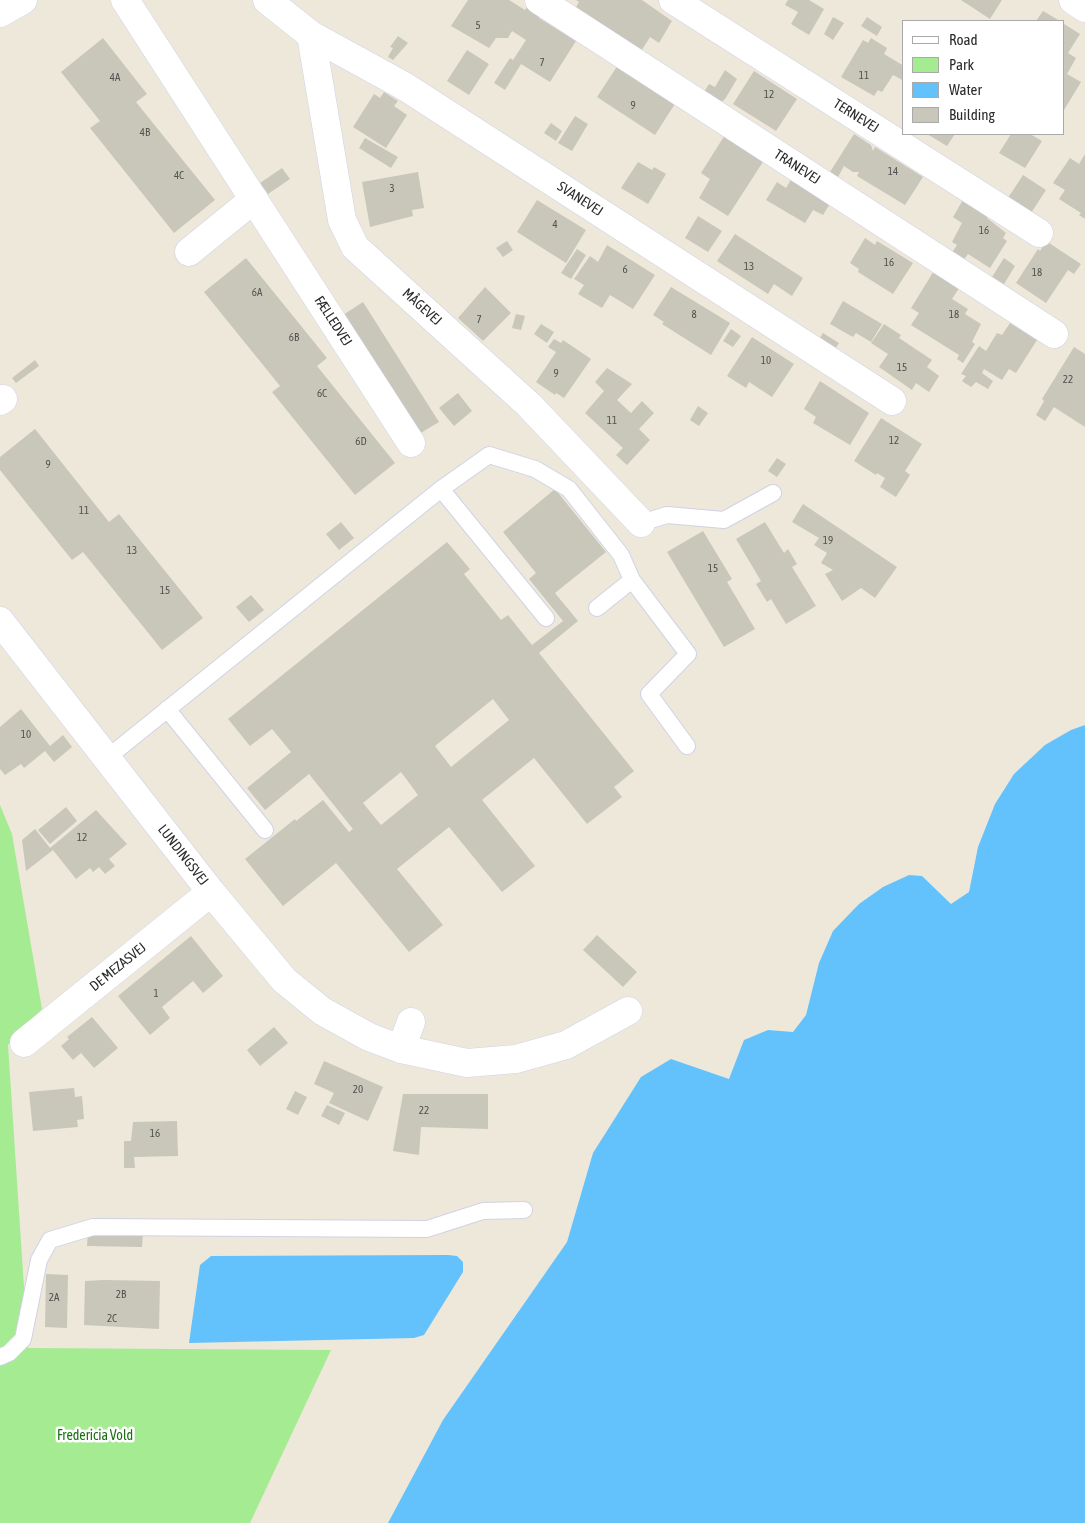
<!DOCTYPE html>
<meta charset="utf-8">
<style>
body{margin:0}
#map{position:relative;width:1085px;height:1523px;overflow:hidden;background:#eee8db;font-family:"Asap Condensed",sans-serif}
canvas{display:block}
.legend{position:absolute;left:902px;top:20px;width:162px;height:115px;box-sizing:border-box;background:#fff;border:1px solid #aaa;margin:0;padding:6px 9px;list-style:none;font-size:15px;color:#2b2b2b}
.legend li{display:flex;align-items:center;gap:10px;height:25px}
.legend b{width:25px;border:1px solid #aaa}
</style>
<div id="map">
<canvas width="1085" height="1523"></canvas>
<ul class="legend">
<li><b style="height:6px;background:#fff"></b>Road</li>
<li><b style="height:14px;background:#a5eb92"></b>Park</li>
<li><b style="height:14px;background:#63c1fc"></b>Water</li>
<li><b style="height:14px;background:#c9c6ba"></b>Building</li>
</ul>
</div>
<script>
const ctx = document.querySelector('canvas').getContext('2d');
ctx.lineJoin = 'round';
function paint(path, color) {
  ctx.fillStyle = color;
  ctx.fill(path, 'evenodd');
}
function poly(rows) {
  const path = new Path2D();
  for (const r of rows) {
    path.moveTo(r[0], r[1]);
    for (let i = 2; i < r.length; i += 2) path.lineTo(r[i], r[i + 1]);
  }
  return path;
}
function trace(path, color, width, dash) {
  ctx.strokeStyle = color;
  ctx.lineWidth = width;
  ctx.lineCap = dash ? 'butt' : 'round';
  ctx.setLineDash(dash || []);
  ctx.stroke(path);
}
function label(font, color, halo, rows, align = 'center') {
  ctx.font = font + ' "Asap Condensed",sans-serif';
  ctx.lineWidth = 5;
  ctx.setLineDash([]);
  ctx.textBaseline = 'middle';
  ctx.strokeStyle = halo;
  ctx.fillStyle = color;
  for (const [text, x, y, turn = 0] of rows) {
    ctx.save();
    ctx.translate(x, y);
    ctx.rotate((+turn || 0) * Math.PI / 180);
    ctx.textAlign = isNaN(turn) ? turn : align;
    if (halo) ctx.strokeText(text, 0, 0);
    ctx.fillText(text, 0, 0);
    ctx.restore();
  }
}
paint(poly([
 [0,805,12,834,42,1009,8,1045,28,1348,331,1350,250,1523,0,1523]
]), '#a5eb92');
paint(poly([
 [1085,725,1085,1523,388,1523,443,1420,567,1242,593,1153,641,1077,671,1059,729,1079,744,1040,768,1030,793,1032,806,1015,819,963,833,931,859,904,883,887,909,875,922,876,951,904,969,892,978,847,995,804,1014,774,1045,745,1071,730],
 [448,1255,457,1256,463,1262,463,1272,424,1335,414,1338,189,1343,200,1265,211,1256]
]), '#63c1fc');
paint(poly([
 [468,0,509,0,525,10,530,3,543,11,539,18,576,41,550,82,521,64,505,90,494,83,510,58,513,60,526,40,512,31,508,38,496,38,489,48,451,26],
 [576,0,642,0,672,21,659,43,650,37,638,56,572,14,579,2],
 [788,0,809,0,824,9,809,35,791,24,798,12,785,5],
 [961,0,1002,0,990,19],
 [1043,11,1060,21,1036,21],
 [833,17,844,23,833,40,824,34],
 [867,17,882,27,877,36,861,26],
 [1064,24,1080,34,1068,53,1076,58,1067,74,1081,82,1064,110],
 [398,36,408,43,393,60,388,57,393,48,390,47],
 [103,38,147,94,136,102,215,200,174,233,90,128,100,121,61,72],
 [871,38,887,48,884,54,904,66,904,81,893,75,882,92,878,90,874,96,841,77,863,40,868,43],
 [467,50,489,64,469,95,447,81],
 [620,62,678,99,655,135,597,97],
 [725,70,737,79,725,99,720,103,702,95,709,84,715,87],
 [754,71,797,99,776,131,733,104],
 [384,92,398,101,394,106,407,115,386,148,353,127,374,94,380,98],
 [575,116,588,124,572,151,558,143],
 [551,123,562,131,556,141,544,133],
 [728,130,768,154,728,216,699,198,710,179,701,173],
 [854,134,871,145,873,151,875,147,923,177,905,205,857,176,859,172,853,172,844,166,838,177,830,172],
 [927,134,955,134,947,146],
 [1011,134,1030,134,1042,141,1025,168,999,153],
 [365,138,398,157,391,168,359,148],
 [1085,154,1085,219,1079,215,1081,213,1059,199,1065,190,1053,183,1070,158,1079,164],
 [638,162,652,170,654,167,666,174,648,204,621,188],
 [282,168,290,179,268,194,260,183],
 [418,172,424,208,412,210,413,216,370,227,362,182],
 [795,173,834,197,823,215,813,210,805,223,766,200,777,182,786,188],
 [1023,175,1046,190,1029,216,1006,201],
 [967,193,993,209,987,218,1006,233,1003,238,1007,241,990,268,968,254,963,261,951,254,957,245,952,242,962,223,953,217],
 [537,200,586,230,566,263,517,232],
 [698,216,722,231,708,252,685,238],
 [735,234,803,278,792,296,774,284,768,294,717,261],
 [865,238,875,245,877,241,913,263,893,294,858,272,859,269,850,263],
 [507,241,513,250,503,257,496,248],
 [1046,241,1081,264,1074,274,1068,270,1046,303,1016,283,1038,249,1040,251],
 [607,245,655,275,633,309,610,295,602,308,578,294,584,285,574,279,590,256,598,262],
 [577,249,586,255,571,279,561,273],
 [246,258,327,358,317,366,395,463,355,495,272,392,280,386,204,292],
 [1004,258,1015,266,1004,284,992,277],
 [937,266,963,282,952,299,968,309,965,314,981,324,972,342,975,344,963,363,957,359,959,355,911,325,919,313,911,308],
 [485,287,511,313,483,341,458,318],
 [671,287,730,323,711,355,662,324,664,322,653,315],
 [843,301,882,324,871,342,856,333,853,337,830,324],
 [363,302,439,422,419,434,343,315],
 [516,314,525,316,521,330,512,328],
 [1010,323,1037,340,1016,373,1009,369,1002,380,984,369,982,373,993,381,988,389,976,382,971,387,962,381,966,376,961,374,979,346,986,351,997,333,1002,335],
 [541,324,554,332,547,343,534,334],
 [884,324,901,335,899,338,932,360,927,367,939,376,929,392,916,383,912,390,879,367,888,354,871,343],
 [731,329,741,336,733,347,723,341],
 [823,333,839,343,833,352,817,342],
 [752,337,794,364,772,397,749,382,746,388,727,376],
 [554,339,561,343,563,340,591,359,564,398,556,393,555,395,536,382,556,352,548,347],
 [1074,347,1085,354,1085,427,1054,407,1045,421,1036,415,1044,401,1042,399],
 [35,360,39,366,16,383,12,378],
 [607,368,632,384,617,400,631,413,642,401,654,413,639,429,650,440,627,465,616,455,623,448,585,413,604,391,595,382],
 [820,381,869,413,850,445,813,423,816,417,804,409],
 [458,393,472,411,454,426,439,408],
 [698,406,708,413,699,426,690,420],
 [881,418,922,444,905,471,910,475,896,497,880,487,885,478,877,473,876,475,854,461],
 [35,429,109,522,119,514,203,618,162,650,83,552,72,560,0,470,0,457],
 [777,458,786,464,777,477,768,471],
 [555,489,606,552,555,593,578,621,539,653,634,771,614,787,622,797,587,824,534,758,482,800,535,866,502,892,449,827,397,869,443,925,409,952,336,863,283,906,245,859,295,819,296,821,323,800,349,832,353,829,309,774,265,810,247,788,291,752,272,729,250,746,228,719,447,542,470,569,464,574,501,620,508,615,532,645,563,621,529,579,536,573,503,532],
 [493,699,509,720,451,767,435,746],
 [401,772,418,795,381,825,363,803],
 [803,504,897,567,875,598,861,588,842,601,825,574,833,570,821,563,827,553,814,545,819,538,792,522],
 [341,522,354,538,339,550,326,534],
 [765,522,784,553,788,549,797,564,792,567,816,606,786,624,771,599,767,602,756,584,761,581,736,539],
 [703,531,732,579,727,582,755,629,724,647,667,552],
 [251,595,264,610,249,622,236,607],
 [21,709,50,746,63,735,72,747,54,762,45,751,24,768,21,764,5,775,0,769,0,727],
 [66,807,77,821,50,844,38,830],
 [96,810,127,844,109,859,115,866,105,874,99,867,93,872,90,868,76,879,53,850,26,871,22,840,35,829,50,848],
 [597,935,637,972,623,987,583,950],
 [191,936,223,976,203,993,193,981,162,1007,170,1018,150,1035,118,996],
 [92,1017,118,1048,94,1068,81,1053,73,1060,61,1046,69,1039,67,1037],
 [274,1027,288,1043,260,1066,247,1050],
 [324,1061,383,1087,368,1121,329,1103,334,1093,314,1084],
 [74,1088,75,1097,82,1096,84,1119,77,1120,78,1127,33,1131,29,1092],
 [295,1091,307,1097,298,1115,286,1109],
 [403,1094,488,1094,488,1129,421,1127,419,1155,393,1151],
 [327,1105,345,1113,339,1125,321,1116],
 [177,1121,178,1156,134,1157,135,1168,124,1168,124,1141,131,1141,133,1122],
 [88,1232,143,1233,142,1247,87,1246],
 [46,1274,68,1275,67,1328,45,1327],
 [104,1280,160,1281,159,1329,84,1325,85,1281]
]), '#c9c6ba');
const lane = poly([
 [441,489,546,618],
 [641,523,667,515,724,520,773,493],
 [632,580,688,654,649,694,687,746],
 [167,709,265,830],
 [107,758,441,489,489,455,535,469,569,489,621,555,632,580,597,608],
 [0,1357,9,1353,23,1339,39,1260,50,1240,93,1227,427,1229,483,1211,524,1210]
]);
const street = poly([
 [125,0,411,443],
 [267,0,311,35,404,86,892,401],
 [539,0,1054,334],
 [673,0,1039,233],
 [1073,0,1085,8],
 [311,35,342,220,355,247,529,405,641,523],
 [189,252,254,199],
 [0,401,3,399],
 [0,621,211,892,284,980,322,1011,369,1037,401,1049,467,1063,516,1059,566,1045,628,1011],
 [24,1043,211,892],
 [401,1049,411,1022]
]);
const secondary = poly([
 [0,13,23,0]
]);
trace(lane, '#d0d2e5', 18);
trace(street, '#d0d2e5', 29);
trace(secondary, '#d0d2e5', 29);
trace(lane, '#fff', 16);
trace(street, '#fff', 28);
trace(secondary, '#fff', 28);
label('11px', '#52524f', null, [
 ["5",478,26],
 ["7",542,63],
 ["11",864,76],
 ["4A",115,78],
 ["12",769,95],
 ["9",633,106],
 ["4B",145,133],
 ["14",893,172],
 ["4C",179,176],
 ["3",392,189],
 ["4",555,225],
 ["16",984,231],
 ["16",889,263],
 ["13",749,267],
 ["6",625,270],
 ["18",1037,273],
 ["6A",257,293],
 ["8",694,315],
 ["18",954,315],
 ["7",479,320],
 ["6B",294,338],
 ["10",766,361],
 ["15",902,368],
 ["9",556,374],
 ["22",1068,380],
 ["6C",322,394],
 ["11",612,421],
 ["12",894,441],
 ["6D",361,442],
 ["9",48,465],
 ["11",84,511],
 ["19",828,541],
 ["13",132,551],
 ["15",713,569],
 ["15",165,591],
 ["10",26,735],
 ["12",82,838],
 ["1",156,994],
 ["20",358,1090],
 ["22",424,1111],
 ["16",155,1134],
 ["2B",121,1295],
 ["2A",54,1298],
 ["2C",112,1319]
]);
label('14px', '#2b2b2b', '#fff', [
 ["TERNEVEJ",856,116,32],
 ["TRANEVEJ",797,167,33],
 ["SVANEVEJ",580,199,33],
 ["MÅGEVEJ",422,307,42],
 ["FÆLLEDVEJ",333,321,57],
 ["LUNDINGSVEJ",183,855,52],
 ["DE MEZASVEJ",118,967,-39]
]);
label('14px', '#1a7012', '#fff', [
 ["Fredericia Vold",95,1436]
]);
</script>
